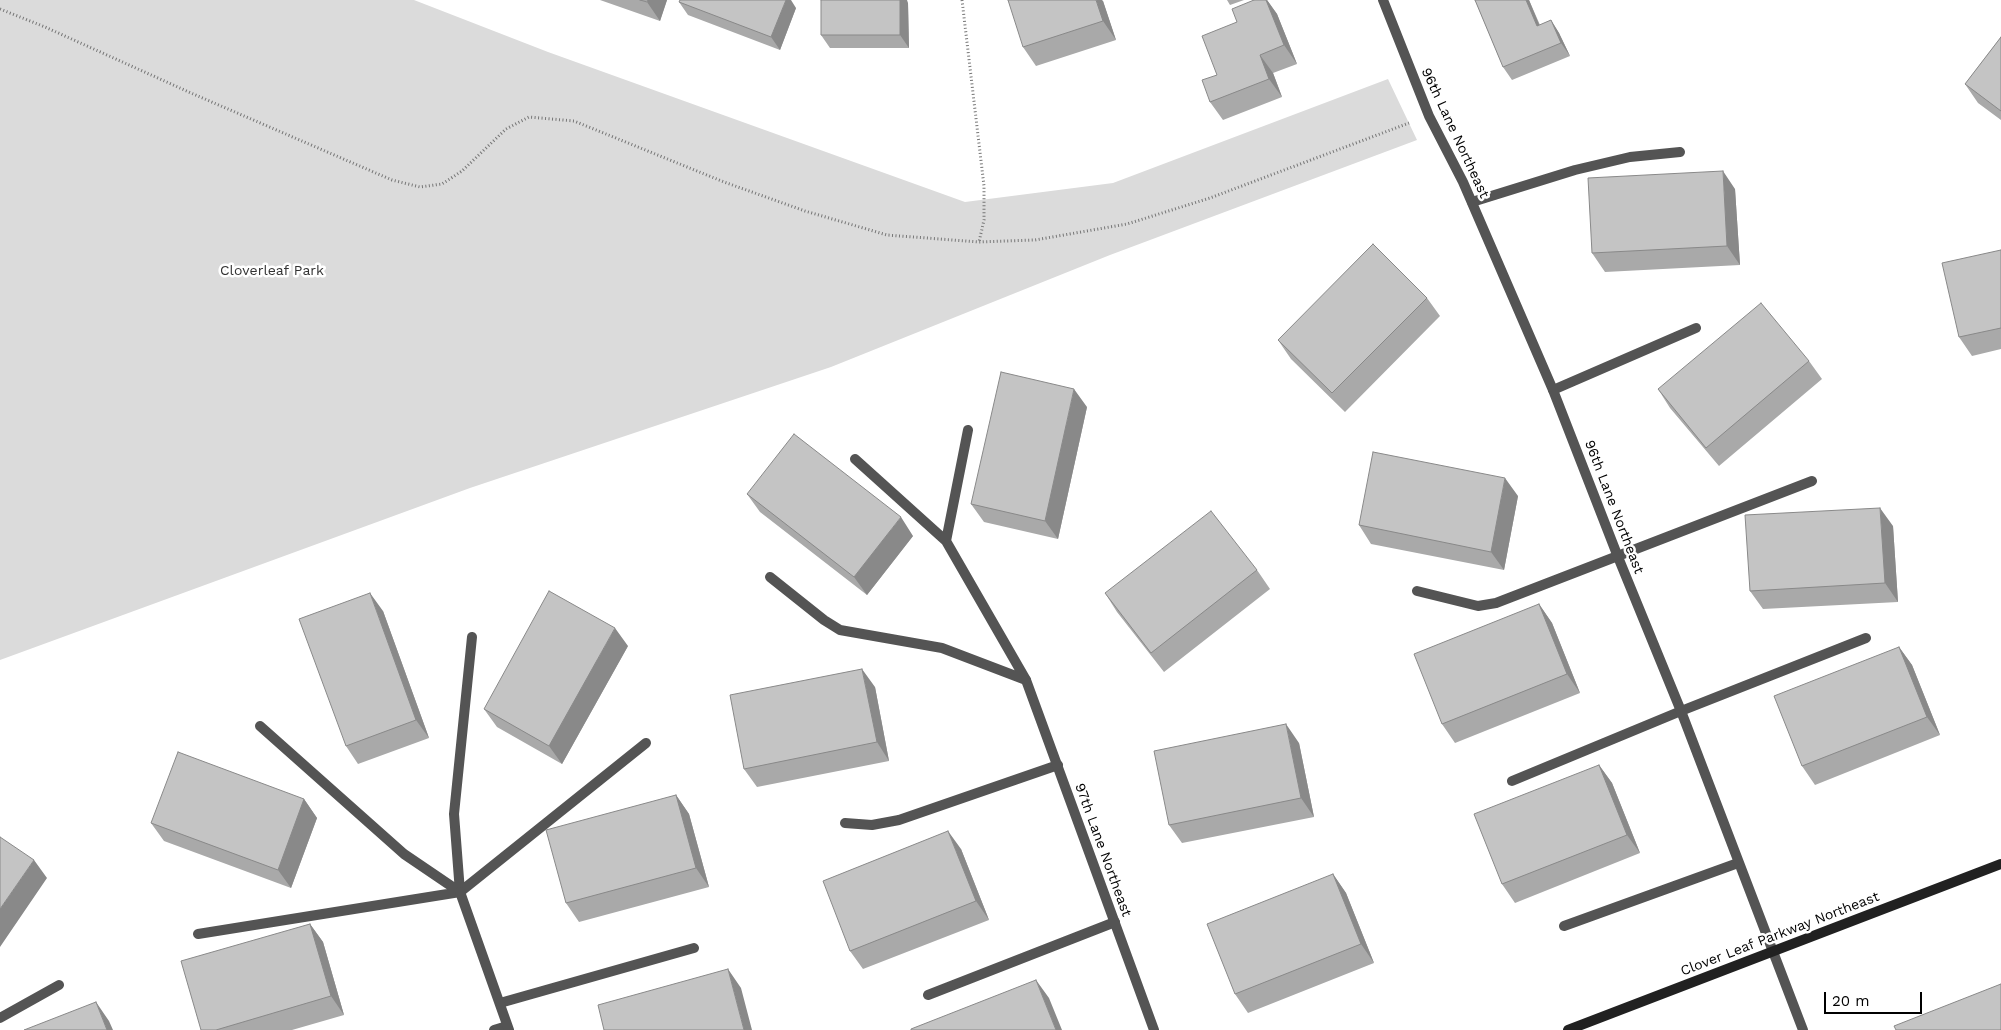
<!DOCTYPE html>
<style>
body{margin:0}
#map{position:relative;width:2001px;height:1030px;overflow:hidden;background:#fff;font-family:"Work Sans",sans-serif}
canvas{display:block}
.scale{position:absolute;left:1824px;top:992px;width:98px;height:22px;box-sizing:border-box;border:2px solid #000;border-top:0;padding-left:6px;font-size:15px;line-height:18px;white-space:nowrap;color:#000;-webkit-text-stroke:4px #fff;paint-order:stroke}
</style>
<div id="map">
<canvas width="2001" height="1030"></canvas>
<div class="scale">20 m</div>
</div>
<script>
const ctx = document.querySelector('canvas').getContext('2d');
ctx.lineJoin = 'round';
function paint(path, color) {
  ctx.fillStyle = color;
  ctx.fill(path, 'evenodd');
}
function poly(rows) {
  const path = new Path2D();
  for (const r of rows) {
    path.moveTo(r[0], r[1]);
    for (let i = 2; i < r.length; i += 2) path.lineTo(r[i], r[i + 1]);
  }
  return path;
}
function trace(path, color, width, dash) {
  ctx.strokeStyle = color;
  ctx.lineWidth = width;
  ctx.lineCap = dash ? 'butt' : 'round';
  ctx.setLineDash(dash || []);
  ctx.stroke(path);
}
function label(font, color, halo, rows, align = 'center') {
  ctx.font = font + ' "Work Sans",sans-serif';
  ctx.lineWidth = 5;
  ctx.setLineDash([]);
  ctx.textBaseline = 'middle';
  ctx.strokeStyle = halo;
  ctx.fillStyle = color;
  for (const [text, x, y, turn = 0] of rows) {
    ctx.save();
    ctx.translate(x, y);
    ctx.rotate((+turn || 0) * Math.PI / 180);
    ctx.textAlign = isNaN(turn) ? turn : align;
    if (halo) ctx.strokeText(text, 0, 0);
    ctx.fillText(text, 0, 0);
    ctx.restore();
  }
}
paint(poly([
 [0,0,414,0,548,52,965,202,1113,183,1388,79,1417,140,1110,255,831,367,470,488,0,660]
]), '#dbdbdb');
trace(poly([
 [962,0,984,186,984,220,979,242],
 [0,9,45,27,191,93,392,180,420,187,442,184,462,171,506,129,529,117,574,121,724,182,805,211,887,235,979,242,1035,240,1127,224,1210,198,1409,123]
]), '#767676', 3, [1, 2.5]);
trace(poly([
 [1472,202,1575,170,1630,157,1680,152],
 [1553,390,1696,328],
 [855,459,946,541,1026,680],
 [946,541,968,430],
 [770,577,824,620,840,630,942,648,1026,680],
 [1417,591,1478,606,1496,603,1812,481],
 [260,726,404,854,460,892],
 [1512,781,1681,711,1866,638],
 [845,823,872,825,899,820,1058,765],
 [460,892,454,814,472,637],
 [1564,926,1738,863],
 [198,934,460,892,646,743],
 [928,995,1115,922],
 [500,1003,694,948],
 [0,1018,59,985],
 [494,1030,507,1026]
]), '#545454', 10);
trace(poly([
 [1383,0,1429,116,1463,182,1553,390,1618,557,1681,711,1803,1030],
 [1026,680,1154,1030],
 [460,892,509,1030]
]), '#545454', 10);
trace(poly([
 [1568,1030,2001,864]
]), '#212121', 10);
paint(poly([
 [600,0,667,0,660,21],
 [1227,0,1244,0,1230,5],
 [1254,0,1267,0,1277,14,1297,64,1273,73,1282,97,1223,120,1210,102,1217,75,1237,22],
 [1475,0,1529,0,1540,25,1551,20,1559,33,1570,56,1512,80,1503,67],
 [1103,1,1116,40,1036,66,1023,47],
 [679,2,796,8,780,50,688,15],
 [908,3,909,48,830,48,821,35],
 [2001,37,2001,120,1978,103,1965,84],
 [1735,189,1740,265,1605,272,1592,253],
 [2001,250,2001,349,1972,356,1959,337],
 [1427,298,1440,316,1345,412,1291,359,1278,340],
 [1809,361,1822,379,1719,466,1670,408,1658,389],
 [1087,407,1058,539,984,522,971,504],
 [747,494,913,536,867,595,760,512],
 [1518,496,1504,570,1371,544,1359,525],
 [1893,526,1898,602,1763,609,1750,591],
 [1257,570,1270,589,1164,672,1117,612,1105,593],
 [1539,604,1552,623,1580,693,1455,743,1442,724],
 [383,611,429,738,358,764,346,746],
 [628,646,562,764,497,727,484,709],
 [1899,647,1912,665,1940,735,1815,785,1802,766],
 [875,687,889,761,757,787,744,769],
 [1299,743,1314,817,1182,843,1169,825],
 [1599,765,1612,783,1640,853,1515,903,1502,884],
 [676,795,689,814,709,887,579,922,566,903],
 [304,799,317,818,291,888,164,841,151,823],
 [961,849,989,920,863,969,850,951],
 [1333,874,1346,893,1374,963,1248,1013,1235,994],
 [310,924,323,942,344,1015,292,1030,201,1030]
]), '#a9a9a9');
paint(poly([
 [648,0,667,0,660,21,647,2],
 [786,0,791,0,796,8,780,50,771,37],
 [900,0,907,0,908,3,909,48,900,35],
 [1096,0,1102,0,1103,1,1116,40,1103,21],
 [1266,0,1267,0,1277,14,1297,64,1284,45],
 [1526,0,1529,0,1545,39,1537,26],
 [1551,20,1559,33,1570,56,1561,43],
 [1260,55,1273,73,1282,97,1269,79],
 [1723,171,1735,189,1740,265,1727,246],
 [1074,389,1087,407,1058,539,1045,521],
 [1505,478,1518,496,1504,570,1491,552],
 [1880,508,1893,526,1898,602,1885,583],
 [901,517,913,536,867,595,854,577],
 [370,593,383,611,429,738,416,720],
 [1539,604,1552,623,1580,693,1567,674],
 [615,628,628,646,562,764,549,746],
 [1899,647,1912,665,1940,735,1927,717],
 [862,669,875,687,889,761,877,742],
 [1286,724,1299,743,1314,817,1301,798],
 [1599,765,1612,783,1640,853,1627,835],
 [676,795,689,814,709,887,696,868],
 [304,799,317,818,291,888,278,870],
 [948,831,961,849,989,920,976,901],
 [34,860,47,878,0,947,0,909],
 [1333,874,1346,893,1374,963,1361,944],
 [310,924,323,942,344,1015,331,996],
 [728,969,741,988,752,1030,744,1030],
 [1036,980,1049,998,1062,1030,1056,1030],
 [96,1002,109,1021,113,1030,107,1030]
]), '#898989');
const building = poly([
 [640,0,648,0,647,2,640,0],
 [680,0,786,0,771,37,679,2,680,0],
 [821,0,900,0,900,35,821,35,821,0],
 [1008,0,1096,0,1103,21,1023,47,1008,0],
 [1254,0,1266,0,1284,45,1260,55,1269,79,1210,102,1202,80,1217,75,1202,36,1237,22,1232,9,1254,0],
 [1475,0,1526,0,1537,26,1551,20,1561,43,1503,67,1475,0],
 [2001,37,2001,111,1965,84,2001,37],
 [1723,171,1727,246,1592,253,1588,178,1723,171],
 [1373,244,1427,298,1332,393,1278,340,1373,244],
 [2001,250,2001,328,1959,337,1942,263,2001,250],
 [1761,303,1809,361,1706,448,1658,389,1761,303],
 [1001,372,1074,389,1045,521,971,504,1001,372],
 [794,434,901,517,854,577,747,494,794,434],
 [1373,452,1505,478,1491,552,1359,525,1373,452],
 [1880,508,1885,583,1750,591,1745,515,1880,508],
 [1211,511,1257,570,1151,653,1105,593,1211,511],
 [549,591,615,628,549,746,484,709,549,591],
 [370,593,416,720,346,746,299,619,370,593],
 [1539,604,1567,674,1442,724,1414,654,1539,604],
 [1899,647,1927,717,1802,766,1774,696,1899,647],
 [862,669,877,742,744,769,730,695,862,669],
 [1286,724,1301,798,1169,825,1154,751,1286,724],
 [178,752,304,799,278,870,151,823,178,752],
 [1599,765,1627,835,1502,884,1474,814,1599,765],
 [676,795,696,868,566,903,546,830,676,795],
 [948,831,976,901,850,951,823,881,948,831],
 [0,837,34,860,0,909,0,837],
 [1333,874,1361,944,1235,994,1207,924,1333,874],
 [310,924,331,996,216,1030,201,1030,181,961,310,924],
 [728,969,744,1030,604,1030,598,1005,728,969],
 [1036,980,1056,1030,911,1030,911,1029,1036,980],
 [2001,984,2001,1030,1896,1030,1894,1026,2001,984],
 [96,1002,107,1030,24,1030,96,1002]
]);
paint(building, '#c4c4c4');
trace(building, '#898989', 1);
label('14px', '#000', '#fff', [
 ["96th Lane Northeast",1455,133,65],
 ["96th Lane Northeast",1614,507,69],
 ["97th Lane Northeast",1103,850,70],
 ["Clover Leaf Parkway Northeast",1780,934,-21]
]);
label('14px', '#323232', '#fff', [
 ["Cloverleaf Park",272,271]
]);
</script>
